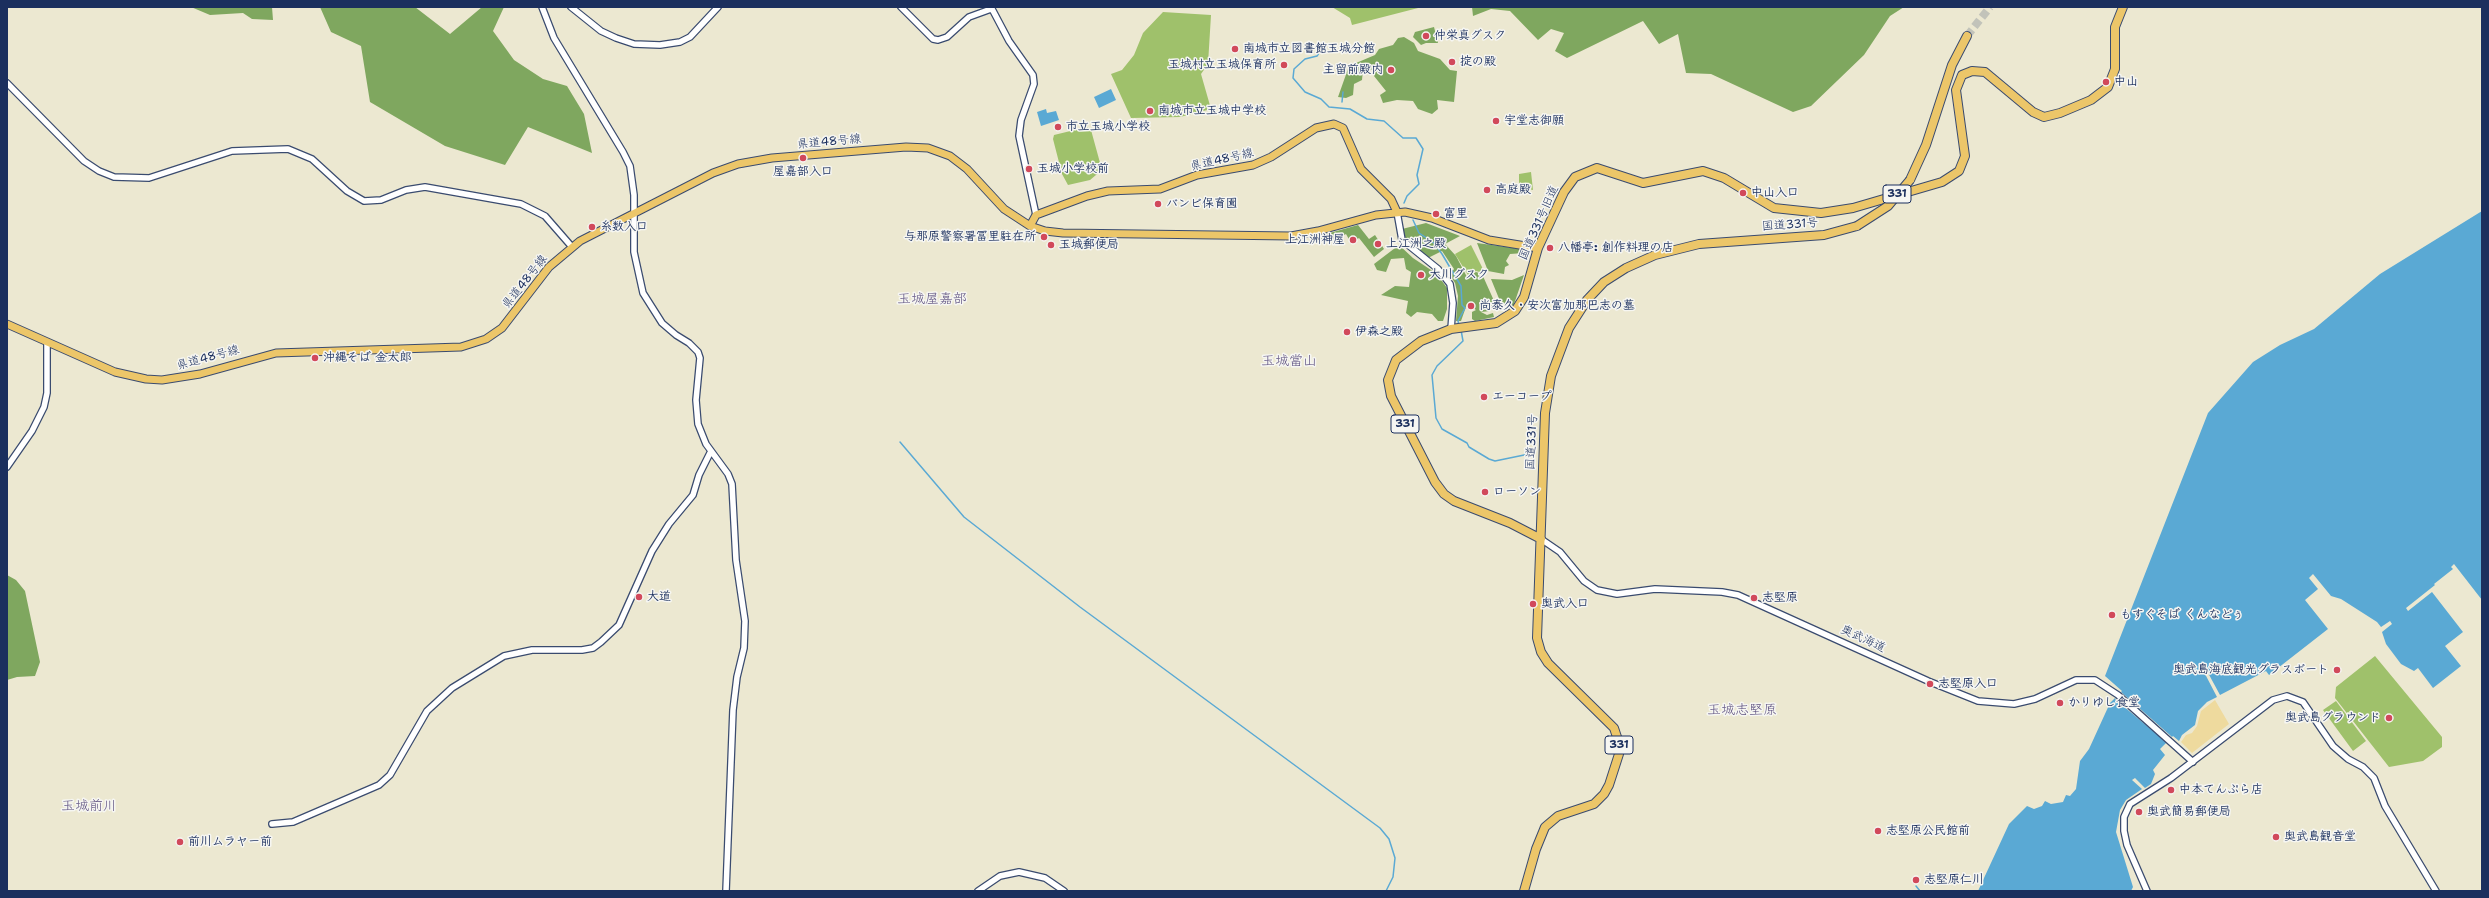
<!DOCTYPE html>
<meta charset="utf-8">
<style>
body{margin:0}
#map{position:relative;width:2489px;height:898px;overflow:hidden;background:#ece8d1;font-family:"Shantell Sans",sans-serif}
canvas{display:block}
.frame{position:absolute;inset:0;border:8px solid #1b2f5e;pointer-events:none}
</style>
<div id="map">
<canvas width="2489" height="898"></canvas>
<div class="frame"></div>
</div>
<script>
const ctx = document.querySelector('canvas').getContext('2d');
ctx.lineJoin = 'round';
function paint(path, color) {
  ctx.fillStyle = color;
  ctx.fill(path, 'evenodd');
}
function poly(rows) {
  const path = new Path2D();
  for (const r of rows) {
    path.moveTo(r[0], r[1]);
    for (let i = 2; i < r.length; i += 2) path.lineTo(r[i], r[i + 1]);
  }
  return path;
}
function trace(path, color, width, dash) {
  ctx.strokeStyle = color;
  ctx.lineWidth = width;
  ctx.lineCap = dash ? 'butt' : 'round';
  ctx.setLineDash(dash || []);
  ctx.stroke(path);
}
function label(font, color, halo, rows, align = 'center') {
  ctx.font = font + ' "Shantell Sans","Klee One",sans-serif';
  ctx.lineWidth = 3;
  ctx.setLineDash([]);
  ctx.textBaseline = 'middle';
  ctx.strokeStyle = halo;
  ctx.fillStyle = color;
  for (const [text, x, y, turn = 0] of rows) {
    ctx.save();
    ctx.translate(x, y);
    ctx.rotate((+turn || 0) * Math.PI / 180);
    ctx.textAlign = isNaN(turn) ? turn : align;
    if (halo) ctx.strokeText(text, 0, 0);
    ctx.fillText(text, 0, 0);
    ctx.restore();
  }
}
paint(poly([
 [1332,7,1422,7,1352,25,1350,18],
 [1163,12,1211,15,1208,64,1201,74,1211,109,1180,117,1131,118,1111,74,1122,70,1134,55,1143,33],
 [1087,127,1091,130,1102,170,1090,180,1068,185,1062,174,1053,139,1054,135],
 [1531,172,1533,190,1519,187,1519,174],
 [1471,245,1482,267,1483,273,1476,271,1468,275,1455,254],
 [2375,656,2442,737,2442,747,2423,761,2389,767,2335,698,2336,687],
 [2336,701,2366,741,2353,751,2323,710]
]), '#9fc16b');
paint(poly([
 [191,7,272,7,273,20,252,19,243,13,210,15],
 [320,7,415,7,450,34,482,7,504,7,493,31,514,60,543,79,567,86,584,114,592,153,528,127,505,165,445,146,370,102,361,46,331,32],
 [1472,7,1904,7,1890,16,1864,55,1811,106,1793,112,1711,74,1686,73,1678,34,1659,44,1643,21,1567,58,1555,51,1564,33,1551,29,1538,40,1510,11,1491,9,1473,16],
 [1434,27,1438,43,1426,43,1421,45,1413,37,1415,32],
 [1404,37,1414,43,1418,51,1440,59,1450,70,1457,71,1454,102,1437,100,1438,109,1432,114,1418,109,1413,101,1397,100,1383,103,1380,95,1386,91,1374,76,1373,70,1363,69,1362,80,1354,84,1353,95,1346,98,1338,97,1349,66,1375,55,1379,49,1393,45,1398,38],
 [1426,223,1460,236,1445,244,1456,256,1467,277,1476,272,1482,274,1495,303,1490,311,1481,312,1487,315,1493,313,1494,317,1475,321,1472,319,1472,312,1476,310,1467,304,1461,321,1456,321,1458,296,1455,283,1450,275,1454,269,1442,251,1428,258,1404,236,1402,229],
 [1358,225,1369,239,1375,235,1384,249,1374,257,1359,238,1351,243,1346,234,1337,239,1323,241,1319,236],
 [1477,243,1521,249,1526,253,1527,261,1524,253,1510,254,1506,261,1509,265,1505,267,1504,274,1488,271],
 [1399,245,1413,258,1437,274,1447,288,1447,309,1443,321,1438,321,1432,314,1417,312,1411,317,1406,313,1408,301,1381,295,1395,286,1409,287,1411,272,1406,269,1404,258,1391,259,1386,272,1377,270,1374,264],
 [1524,275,1514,304,1510,308,1506,306,1500,301,1491,279,1512,280],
 [7,575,16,580,25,591,40,662,35,676,17,677,7,680]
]), '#7fa75f');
paint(poly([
 [2215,700,2229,724,2192,753,2181,742,2186,735,2192,733,2197,726,2201,711]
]), '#eeda9e');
paint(poly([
 [1111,89,1116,100,1099,108,1094,97],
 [1046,109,1047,113,1056,111,1059,120,1041,126,1037,112],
 [2482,211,2482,600,2454,564,2451,567,2453,569,2434,584,2435,585,2406,608,2408,611,2432,592,2463,632,2445,646,2461,666,2433,688,2418,668,2414,671,2401,664,2386,644,2382,632,2392,624,2390,621,2381,627,2377,622,2341,599,2331,596,2313,574,2309,578,2318,589,2305,600,2328,629,2269,675,2266,671,2220,695,2207,671,2204,672,2217,697,2207,702,2198,711,2195,725,2182,735,2179,741,2173,736,2160,749,2165,755,2153,770,2155,774,2151,784,2145,788,2135,778,2132,780,2142,789,2126,800,2120,810,2116,832,2133,887,2131,891,1978,891,2009,824,2027,806,2034,809,2042,806,2045,801,2051,804,2063,802,2066,795,2070,796,2076,789,2080,761,2089,749,2110,703,2122,691,2105,676,2208,413,2253,362,2280,345,2314,329,2380,274]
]), '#5aa9d4');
paint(poly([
 [2121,692,2172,737,2167,743,2115,699]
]), '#ece8d1');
trace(poly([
 [1319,53,1317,56,1305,59,1294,69,1293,78,1305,92,1321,99,1329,107,1350,109,1367,119,1384,121,1403,138,1416,138,1423,149,1417,175,1419,184,1407,196,1404,203],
 [1342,102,1343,92],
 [1413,220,1419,233,1434,243,1442,254,1461,286,1462,305,1465,308,1458,321,1459,325],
 [1461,330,1463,341,1437,366,1432,375,1436,418,1442,429,1467,443,1469,447,1489,459,1495,461,1529,454],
 [900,442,964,517,1080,607,1380,828,1389,839,1395,858,1393,877,1386,891],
 [1916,886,1920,891]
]), '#5aa9d4', 1.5);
trace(poly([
 [1967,36,1990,7]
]), '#c2c3ba', 8, [8, 4]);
const minor = poly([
 [542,7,554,38,623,152,630,166,634,195,634,252,643,293,662,323,676,335,689,343,698,352,700,358,696,400,698,424,706,444,728,474,732,484,736,560,745,621,744,648,737,677,733,710,726,891],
 [571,7,601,31,616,38,634,44,660,45,680,42,690,37,718,7],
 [901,7,933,39,938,40,947,37,969,17,991,9],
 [991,7,1009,41,1033,75,1034,84,1021,120,1019,136,1036,215],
 [7,83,84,161,99,171,114,177,149,178,232,151,288,149,312,159,347,191,364,201,381,200,406,190,425,187,521,204,545,216,572,247],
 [1397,212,1402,240,1438,269,1450,284,1453,303,1451,329],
 [7,467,32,431,44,407,47,393,47,342],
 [1541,539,1560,552,1584,581,1597,590,1617,594,1655,589,1722,592,1738,595,1928,681,1978,701,2014,704,2035,699,2076,680,2095,680,2118,695,2193,762],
 [272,824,293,822,379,785,390,775,427,711,452,688,504,656,532,650,582,650,593,648,601,642,619,625,652,551,669,524,693,495,699,475,710,453],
 [978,891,1000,876,1019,872,1045,878,1064,891],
 [2147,891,2127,845,2124,831,2124,817,2130,804,2171,778,2273,700,2287,696,2303,702,2333,746,2348,759,2363,767,2374,778,2385,806,2436,891]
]);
const major = poly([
 [1030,226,1036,215,1087,196,1108,191,1160,189,1197,175,1253,165,1271,157,1316,128,1334,124,1343,128,1361,169,1391,199,1397,212],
 [7,324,115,372,146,379,162,380,200,374,276,353,461,347,486,339,502,328,549,267,580,241,713,173,738,164,772,158,906,147,928,148,950,156,967,169,1004,209,1030,226,1045,231,1063,233,1291,236,1318,231,1376,215,1405,212,1432,218,1489,240,1538,248]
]);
const highway = poly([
 [1910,180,1926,145,1952,65,1967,36],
 [1541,539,1510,523,1454,501,1444,494,1435,482,1391,396,1388,380,1396,360,1421,341,1451,329,1496,323,1515,311,1524,297,1538,248,1564,192,1575,177,1597,168,1643,183,1703,171,1724,178,1774,208,1821,213,1853,208,1942,182,1959,171,1965,156,1956,90,1962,75,1972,71,1985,72,2033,112,2044,117,2060,113,2091,100,2108,87,2115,69,2115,27,2123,7],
 [1524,891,1536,849,1545,827,1558,816,1594,804,1604,794,1609,785,1619,754,1619,743,1614,728,1548,663,1541,652,1537,638,1545,413,1551,376,1569,328,1587,300,1604,282,1626,268,1655,255,1699,244,1824,235,1857,226]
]);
trace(minor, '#3a4b6f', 8);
trace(major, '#3a4b6f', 9);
trace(highway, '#3a4b6f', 10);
trace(minor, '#fff', 5.5);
trace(major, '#ecc669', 7);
trace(highway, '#ecc669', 8);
const highwayBridge = poly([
 [1857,226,1888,206,1910,180]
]);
trace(highwayBridge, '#3a4b6f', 10, []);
trace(highwayBridge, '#ecc669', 8);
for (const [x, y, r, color] of [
 [1426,36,4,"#d1495b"],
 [1235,49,4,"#d1495b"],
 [1452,62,4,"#d1495b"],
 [1284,65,4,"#d1495b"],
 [1391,70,4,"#d1495b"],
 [2106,82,4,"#d1495b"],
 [1150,111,4,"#d1495b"],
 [1496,121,4,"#d1495b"],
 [1058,127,4,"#d1495b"],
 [803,158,4,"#d1495b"],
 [1029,169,4,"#d1495b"],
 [1487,190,4,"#d1495b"],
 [1743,193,4,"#d1495b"],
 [1158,204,4,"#d1495b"],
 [1436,214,4,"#d1495b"],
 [592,227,4,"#d1495b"],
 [1044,237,4,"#d1495b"],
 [1353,240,4,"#d1495b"],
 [1378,244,4,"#d1495b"],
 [1051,245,4,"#d1495b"],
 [1550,248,4,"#d1495b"],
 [1421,275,4,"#d1495b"],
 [1471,306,4,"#d1495b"],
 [1347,332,4,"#d1495b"],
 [315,358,4,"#d1495b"],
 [1484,397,4,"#d1495b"],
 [1485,492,4,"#d1495b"],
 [639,597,4,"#d1495b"],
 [1754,598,4,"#d1495b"],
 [1533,604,4,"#d1495b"],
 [2112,615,4,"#d1495b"],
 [2337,670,4,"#d1495b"],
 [1930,684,4,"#d1495b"],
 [2060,703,4,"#d1495b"],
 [2389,718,4,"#d1495b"],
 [2171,790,4,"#d1495b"],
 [2139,812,4,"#d1495b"],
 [1878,831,4,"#d1495b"],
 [2276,837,4,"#d1495b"],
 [180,842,4,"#d1495b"],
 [1916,880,4,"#d1495b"]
]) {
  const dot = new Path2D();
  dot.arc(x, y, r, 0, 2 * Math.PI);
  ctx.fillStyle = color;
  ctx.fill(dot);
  trace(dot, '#f6f6f2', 1.5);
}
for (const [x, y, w] of [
 [1897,194,28],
 [1405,424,28],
 [1619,745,28]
]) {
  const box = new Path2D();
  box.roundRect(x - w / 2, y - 9, w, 18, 3);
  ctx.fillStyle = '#f6f6f2';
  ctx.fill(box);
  trace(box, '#1b2f5e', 1);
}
label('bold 11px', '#1b2f5e', null, [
 ["331",1897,194],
 ["331",1405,424],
 ["331",1619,745]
]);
label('bold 12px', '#1b2f5e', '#f6f6f2', [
 ["仲栄真グスク",1434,36],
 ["南城市立図書館玉城分館",1243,49],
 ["掟の殿",1460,62],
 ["玉城村立玉城保育所",1276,65,"right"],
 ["主留前殿内",1383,70,"right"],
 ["中山",2114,82],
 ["南城市立玉城中学校",1158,111],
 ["宇堂志御願",1504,121],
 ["市立玉城小学校",1066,127],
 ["玉城小学校前",1037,169],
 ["屋嘉部入口",803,172,"center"],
 ["高庭殿",1495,190],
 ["中山入口",1751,193],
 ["バンビ保育園",1166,204],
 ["富里",1444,214],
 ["糸数入口",600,227],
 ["与那原警察署冨里駐在所",1036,237,"right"],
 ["上江洲神屋",1345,240,"right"],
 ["上江洲之殿",1386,244],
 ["玉城郵便局",1059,245],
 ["八幡亭: 創作料理の店",1558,248],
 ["大川グスク",1429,275],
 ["尚泰久・安次富加那巴志の墓",1479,306],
 ["伊森之殿",1355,332],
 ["沖縄そば 金太郎",323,358],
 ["エーコープ",1492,397],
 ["ローソン",1493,492],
 ["大道",647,597],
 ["志堅原",1762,598],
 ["奥武入口",1541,604],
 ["もすぐそば くんなどぅ",2120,615],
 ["奥武島海底観光グラスボート",2329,670,"right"],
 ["志堅原入口",1938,684],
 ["かりゆし食堂",2068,703],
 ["奥武島グラウンド",2381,718,"right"],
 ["中本てんぷら店",2179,790],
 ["奥武簡易郵便局",2147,812],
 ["志堅原公民館前",1886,831],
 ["奥武島観音堂",2284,837],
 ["前川ムラヤー前",188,842],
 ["志堅原仁川",1924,880]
], 'left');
label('12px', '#1b2f5e', '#f6f6f2', [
 ["県道48号線",829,142,-5],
 ["県道48号線",1222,160,-13],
 ["国道331号旧道",1539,223,-66],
 ["国道331号",1790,225,-4],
 ["県道48号線",525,282,-52],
 ["県道48号線",208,358,-15],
 ["国道331号",1532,442,-87],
 ["奥武海道",1863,639,25]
]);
label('14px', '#5f5281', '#f6f6f2', [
 ["玉城屋嘉部",932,299],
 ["玉城當山",1289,361],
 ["玉城志堅原",1742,710],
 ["玉城前川",89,806]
]);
</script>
